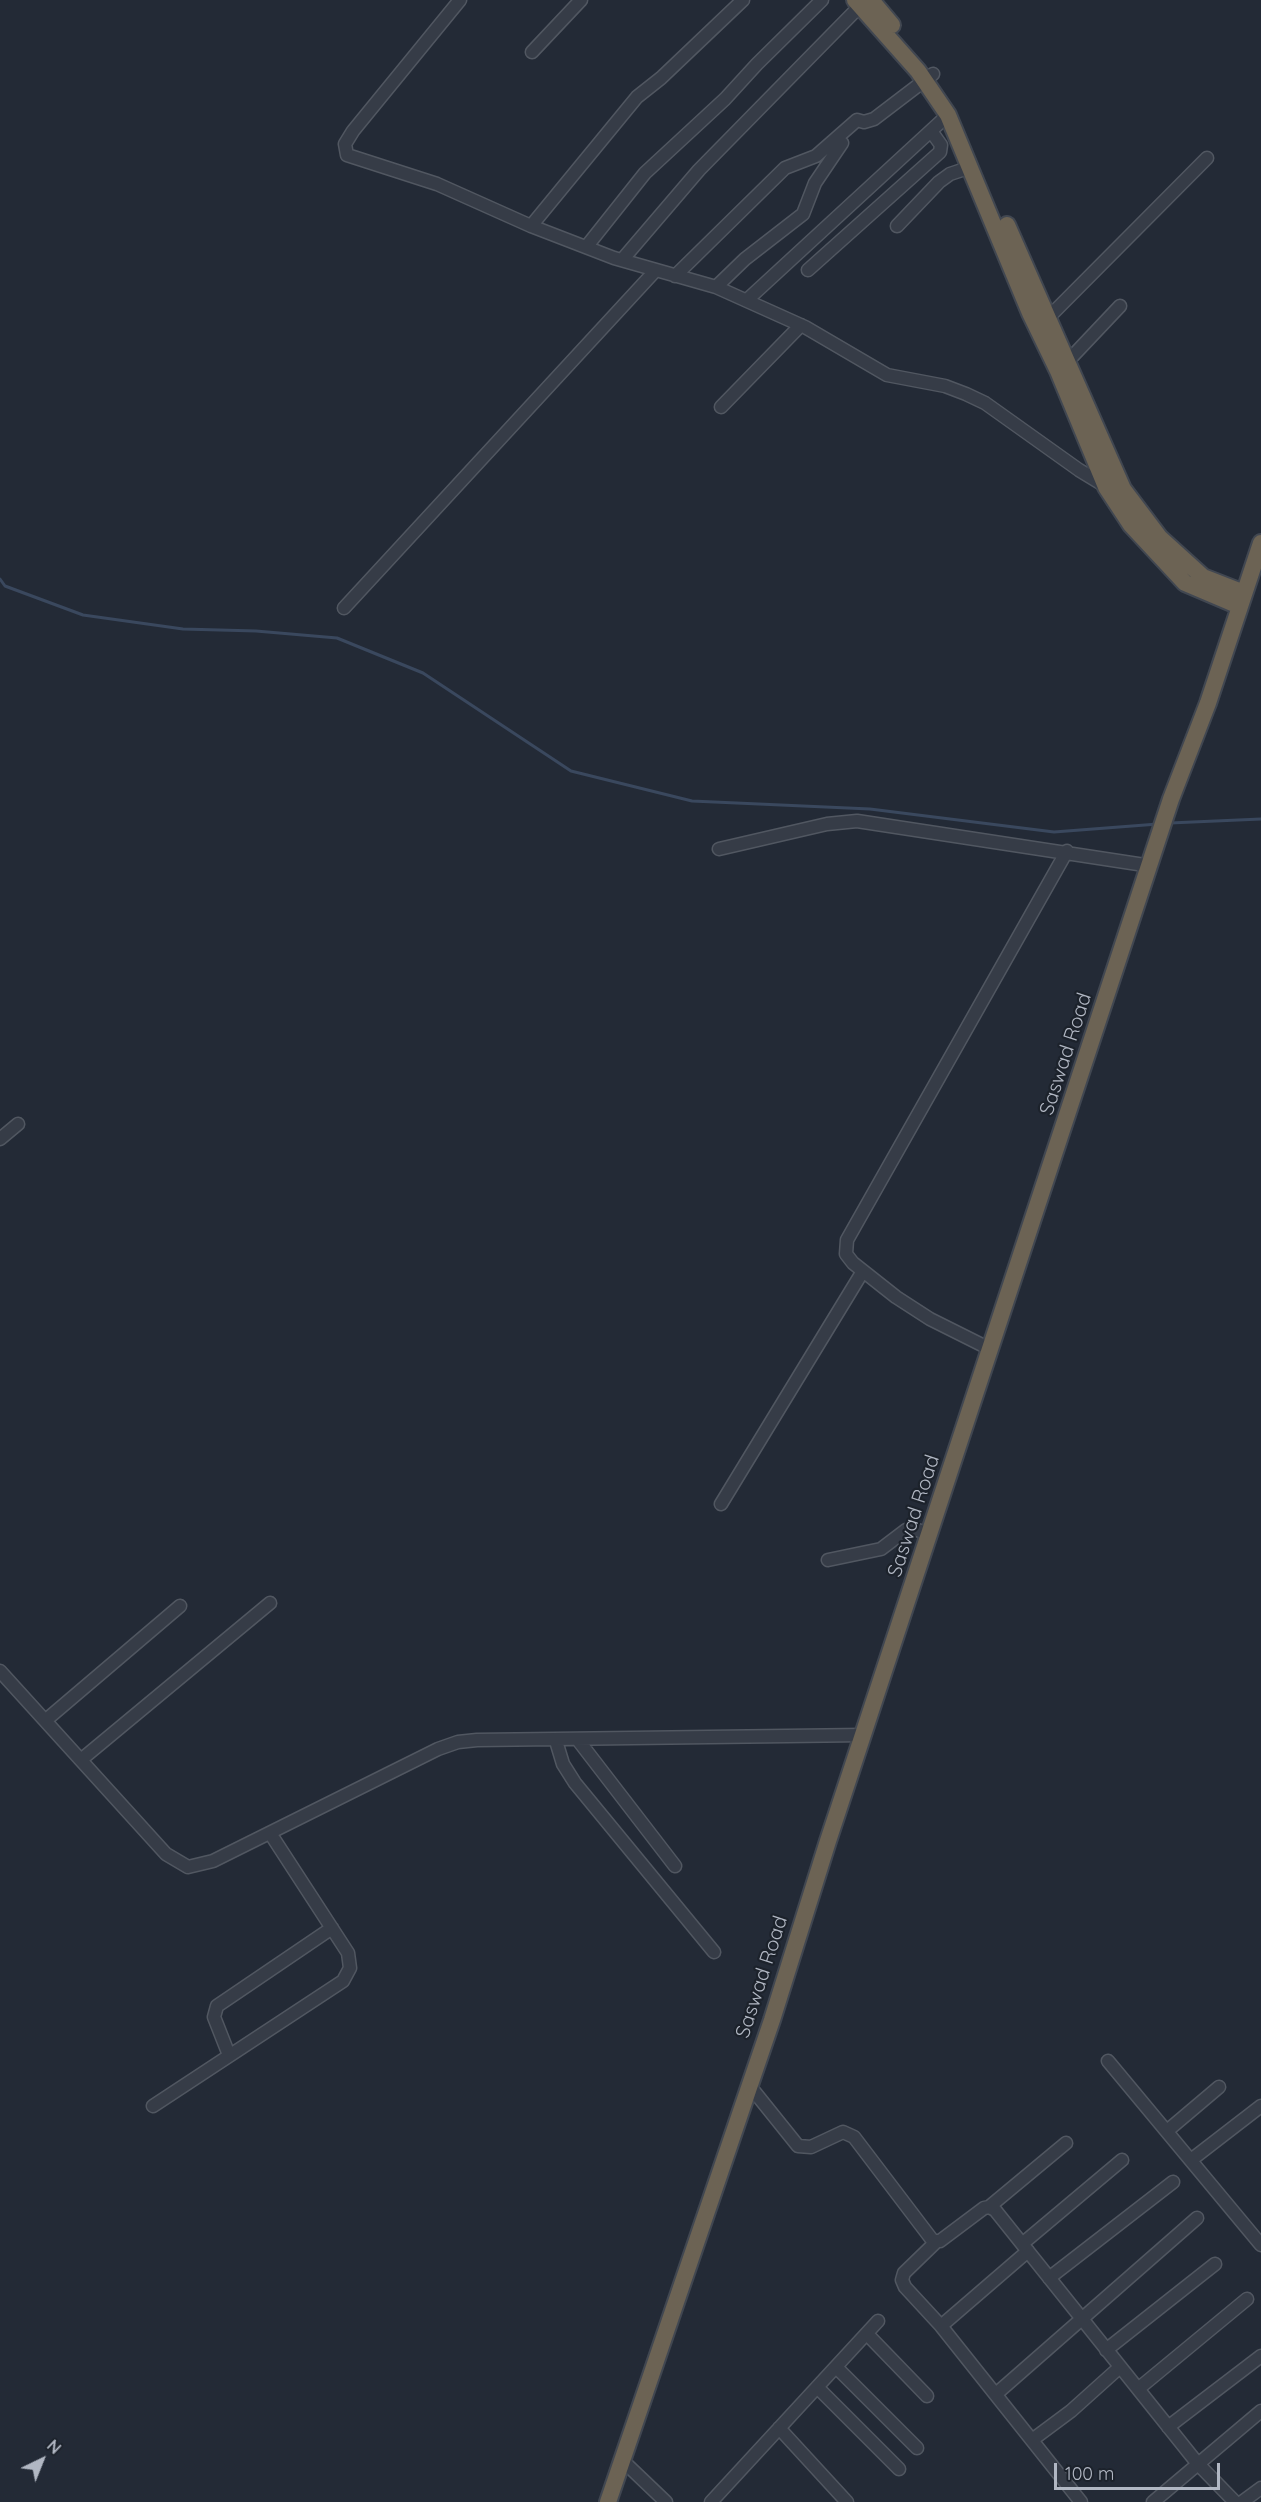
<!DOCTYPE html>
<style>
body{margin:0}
#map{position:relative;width:1261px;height:2502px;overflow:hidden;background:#232a36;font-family:Quicksand,sans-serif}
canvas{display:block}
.north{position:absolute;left:12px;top:2430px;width:60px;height:60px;-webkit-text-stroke:4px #1c222b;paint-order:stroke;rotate:43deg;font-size:16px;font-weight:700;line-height:24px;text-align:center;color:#b1b7c3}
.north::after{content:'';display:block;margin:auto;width:21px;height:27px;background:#b1b7c3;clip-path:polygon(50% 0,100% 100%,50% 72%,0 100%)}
.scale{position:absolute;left:1054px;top:2463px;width:166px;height:27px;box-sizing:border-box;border:3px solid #b1b7c3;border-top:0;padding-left:8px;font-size:18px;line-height:21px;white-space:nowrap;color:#b1b7c3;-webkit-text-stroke:4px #1c222b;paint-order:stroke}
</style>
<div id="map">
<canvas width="1261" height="2502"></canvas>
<div class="north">N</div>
<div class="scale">100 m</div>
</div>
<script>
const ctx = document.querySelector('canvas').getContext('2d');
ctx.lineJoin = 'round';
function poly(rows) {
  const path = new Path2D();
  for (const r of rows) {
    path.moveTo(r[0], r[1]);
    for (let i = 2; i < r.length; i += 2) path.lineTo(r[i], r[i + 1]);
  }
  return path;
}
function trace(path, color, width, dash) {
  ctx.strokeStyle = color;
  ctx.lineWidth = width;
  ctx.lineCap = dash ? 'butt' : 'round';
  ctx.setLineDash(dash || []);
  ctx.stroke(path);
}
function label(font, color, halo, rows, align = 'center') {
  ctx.font = font + ' Quicksand,sans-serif';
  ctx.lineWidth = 4.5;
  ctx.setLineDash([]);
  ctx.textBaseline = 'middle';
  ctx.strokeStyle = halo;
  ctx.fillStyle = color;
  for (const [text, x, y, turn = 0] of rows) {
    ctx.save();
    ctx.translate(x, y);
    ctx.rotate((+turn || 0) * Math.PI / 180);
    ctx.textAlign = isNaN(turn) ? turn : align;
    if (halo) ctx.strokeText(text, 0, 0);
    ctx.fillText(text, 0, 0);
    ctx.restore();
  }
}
trace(poly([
 [0,579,5,586,83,615,183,629,256,631,337,638,423,673,571,771,692,801,870,809,1054,832,1158,824],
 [1170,823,1261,819]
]), '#3a485e', 3);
const minor = poly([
 [460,0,353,131,345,144,347,155,437,184,531,226,614,258,716,287,805,327,887,375,945,386,966,394,985,403,1079,470,1107,487],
 [532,52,581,0],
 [531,226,637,97,661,78,743,0],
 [897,226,939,182,950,174,971,167],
 [587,246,645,173,725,99,757,64,822,0],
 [622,260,699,170,860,6],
 [808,270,940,152,941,145,931,131],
 [675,276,785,168,816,156,857,120,864,122,874,119,933,74],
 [716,287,745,259,803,214,815,183,842,143],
 [747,300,948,115],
 [1043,323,1207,158],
 [1068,361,1120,306],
 [721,407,801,325],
 [344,608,656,270],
 [719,849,827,824,857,821,1151,866],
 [0,1139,18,1124],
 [990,1349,930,1319,896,1297,853,1263,846,1254,847,1240,1067,851],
 [721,1504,863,1271],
 [828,1560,881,1549,906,1530,914,1529,930,1534],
 [0,1671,166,1854,188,1867,213,1861,438,1749,458,1742,477,1740,864,1735],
 [46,1720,180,1606],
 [578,1740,675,1866],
 [556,1741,563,1764,575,1783,714,1952],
 [82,1759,270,1603],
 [229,2055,214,2017,217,2006,332,1928],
 [1108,2061,1261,2245],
 [749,2085,798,2146,811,2147,843,2132,854,2137,933,2241,940,2241,984,2208,989,2207,995,2210,1198,2464,1235,2502],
 [153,2106,343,1981,350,1968,348,1953,270,1833],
 [1167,2131,1219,2087],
 [1191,2160,1261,2106],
 [989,2207,1066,2143],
 [936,2242,904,2273,902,2280,905,2287,941,2326,1081,2502],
 [1022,2244,1122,2160],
 [1049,2278,1173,2182],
 [941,2326,1028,2251],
 [867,2334,927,2396],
 [1106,2350,1215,2264],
 [836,2367,917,2448],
 [817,2387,899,2469],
 [1138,2389,1247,2299],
 [996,2394,1197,2218],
 [1168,2427,1261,2356],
 [779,2428,847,2502],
 [1032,2440,1071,2411,1120,2367],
 [622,2460,666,2502],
 [711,2502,878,2321],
 [1153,2502,1261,2411],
 [1242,2502,1261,2488]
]);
const highway = poly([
 [855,0,918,71,948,115,1030,313,1058,371,1106,487,1131,525,1185,583,1239,606],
 [871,0,892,25],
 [1007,225,1123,489,1160,538,1203,577,1244,593],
 [608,2502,772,2020,828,1841,1171,799,1208,703,1261,543]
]);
trace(minor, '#515761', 15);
trace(highway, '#414751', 20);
trace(minor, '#363c47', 12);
trace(highway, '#6c6354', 16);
label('20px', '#b1b7c3', '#1c222b', [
 ["Saswad Road",1066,1054,-72],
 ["Saswad Road",914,1516,-72],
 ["Saswad Road",762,1977,-72]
]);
</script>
